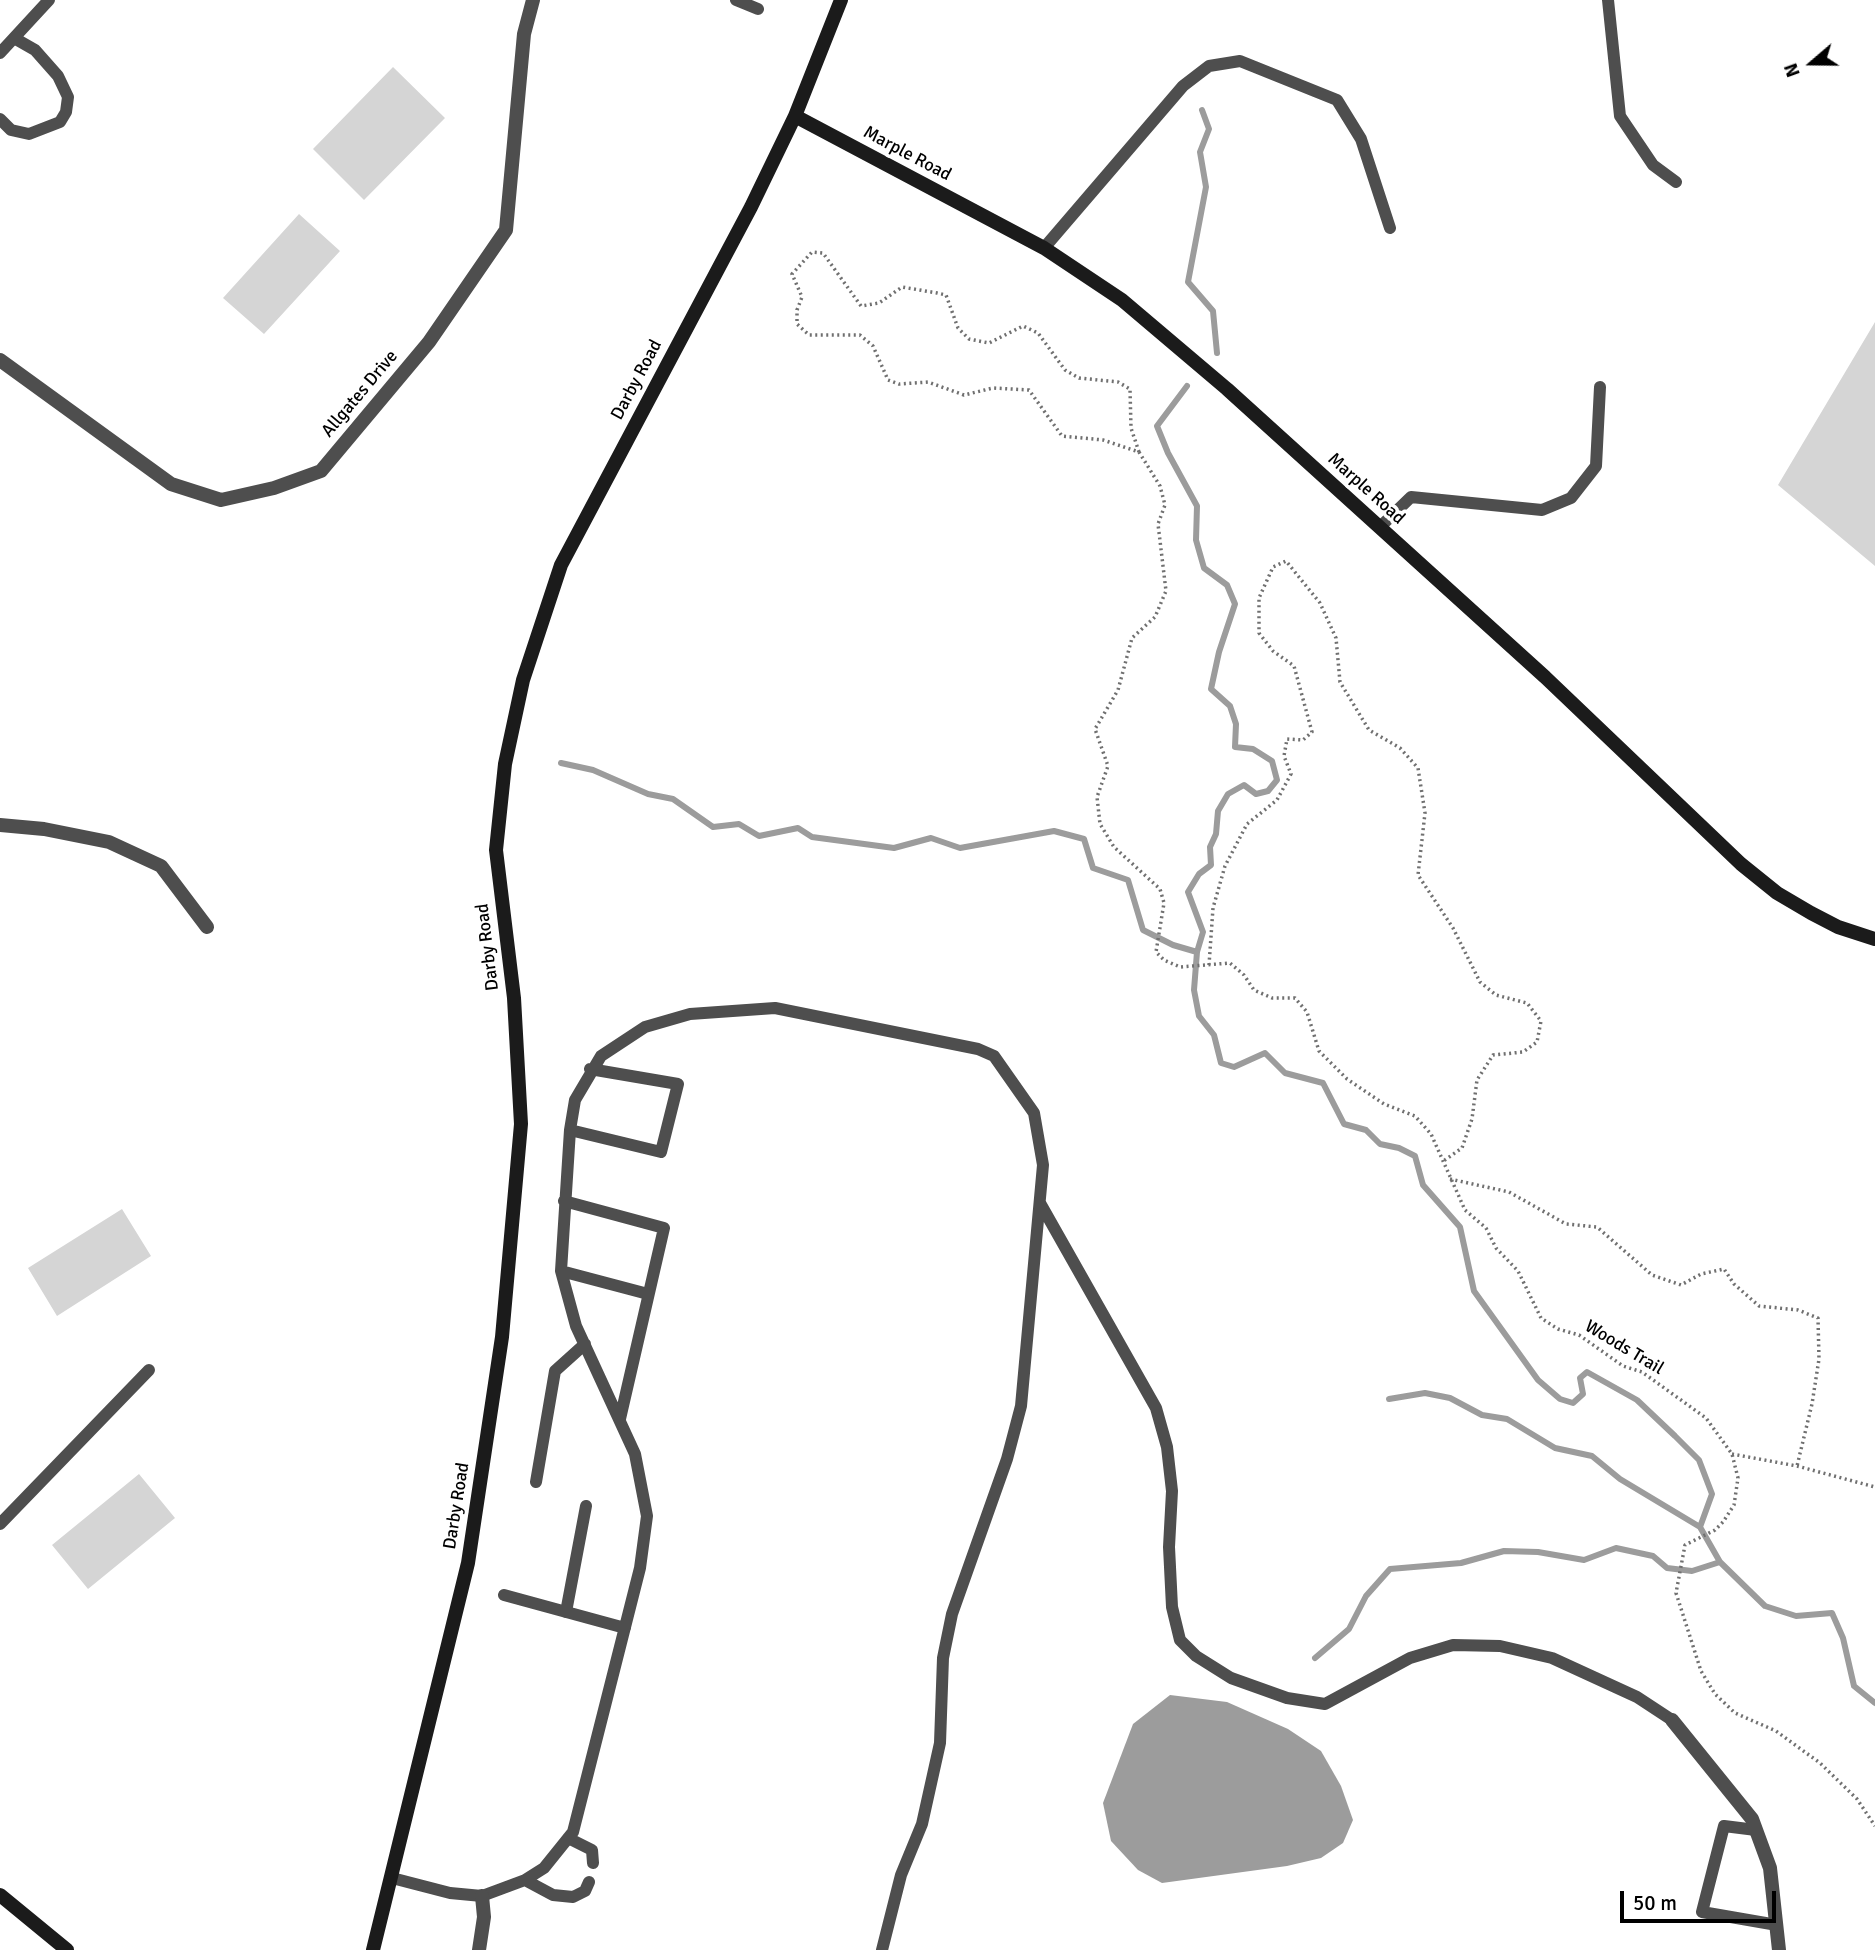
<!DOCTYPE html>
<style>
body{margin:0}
#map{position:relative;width:1875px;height:1950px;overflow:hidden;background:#fff;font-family:Signika,sans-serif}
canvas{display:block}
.north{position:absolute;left:1777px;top:28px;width:70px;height:70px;-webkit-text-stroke:5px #fff;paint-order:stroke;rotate:250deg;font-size:19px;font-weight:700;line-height:28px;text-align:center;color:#000}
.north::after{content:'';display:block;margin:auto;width:24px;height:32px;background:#000;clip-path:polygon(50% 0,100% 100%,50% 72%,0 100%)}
.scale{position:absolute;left:1620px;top:1891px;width:156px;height:32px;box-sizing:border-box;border:4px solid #000;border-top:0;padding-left:9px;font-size:21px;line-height:24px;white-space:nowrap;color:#000;-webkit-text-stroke:5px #fff;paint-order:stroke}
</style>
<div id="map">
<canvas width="1875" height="1950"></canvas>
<div class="north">N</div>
<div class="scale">50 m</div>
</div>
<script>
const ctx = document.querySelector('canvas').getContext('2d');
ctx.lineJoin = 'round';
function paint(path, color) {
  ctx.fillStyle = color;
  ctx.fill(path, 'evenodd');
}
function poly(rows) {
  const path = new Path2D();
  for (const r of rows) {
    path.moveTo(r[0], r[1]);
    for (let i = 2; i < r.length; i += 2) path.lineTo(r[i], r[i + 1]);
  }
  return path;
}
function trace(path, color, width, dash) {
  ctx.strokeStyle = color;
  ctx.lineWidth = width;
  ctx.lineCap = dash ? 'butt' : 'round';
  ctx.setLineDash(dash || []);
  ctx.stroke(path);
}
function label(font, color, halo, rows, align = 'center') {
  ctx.font = font + ' Signika,sans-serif';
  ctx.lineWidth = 7;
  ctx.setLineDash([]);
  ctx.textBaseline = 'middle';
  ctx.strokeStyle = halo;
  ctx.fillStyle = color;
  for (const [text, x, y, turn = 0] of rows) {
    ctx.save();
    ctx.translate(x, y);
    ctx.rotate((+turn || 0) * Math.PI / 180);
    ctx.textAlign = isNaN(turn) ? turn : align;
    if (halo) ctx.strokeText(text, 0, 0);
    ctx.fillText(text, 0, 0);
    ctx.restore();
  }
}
paint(poly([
 [393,67,445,118,364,200,313,149],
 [299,214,340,251,264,334,223,298],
 [1875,322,1875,566,1778,485],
 [122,1209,151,1256,57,1316,28,1268],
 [139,1474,175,1518,88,1589,52,1545]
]), '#d5d5d5');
paint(poly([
 [1170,1695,1227,1702,1288,1729,1321,1751,1341,1786,1353,1820,1343,1843,1321,1858,1287,1866,1162,1883,1138,1870,1111,1841,1103,1803,1133,1724]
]), '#9c9c9c');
trace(poly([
 [1202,110,1209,129,1200,152,1206,187,1188,282,1213,311,1217,353],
 [1187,386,1157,426,1168,453,1197,506,1196,540,1204,568,1227,585,1235,604,1219,652,1211,689,1230,706,1236,724,1235,747,1253,749,1272,761,1277,780,1268,791,1256,794,1244,785,1228,794,1218,811,1216,834,1210,847,1211,865,1199,874,1188,892,1203,932,1197,952],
 [561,763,593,770,648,794,673,799,713,827,739,824,759,836,798,828,812,837,894,848,931,838,960,848,1054,831,1084,839,1093,868,1128,880,1143,930,1173,945,1197,952,1194,990,1199,1016,1214,1035,1221,1063,1234,1067,1265,1053,1285,1073,1323,1083,1344,1124,1366,1130,1380,1144,1399,1148,1415,1156,1423,1185,1460,1227,1474,1291,1538,1380,1560,1399,1573,1403,1583,1394,1580,1378,1587,1372,1637,1400,1675,1436,1699,1460,1712,1494,1700,1527,1720,1562,1765,1606,1796,1616,1832,1613,1843,1638,1854,1686,1875,1703],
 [1389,1399,1425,1393,1450,1398,1482,1415,1507,1419,1555,1448,1592,1456,1620,1479,1700,1527],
 [1315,1658,1349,1629,1366,1596,1390,1569,1461,1563,1504,1551,1538,1552,1584,1560,1616,1548,1653,1556,1667,1568,1692,1571,1720,1562]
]), '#9c9c9c', 6);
trace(poly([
 [1139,452,1131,428,1130,389,1118,382,1079,378,1065,370,1038,333,1023,326,989,343,969,339,958,328,946,295,937,293,902,287,879,303,861,306,823,253,812,252,792,274,802,297,797,310,797,324,809,335,860,335,873,346,888,380,899,384,928,382,964,395,993,388,1029,390,1062,436,1103,440,1139,452,1160,486,1165,505,1158,524,1166,591,1155,617,1132,638,1118,690,1095,729,1108,766,1097,797,1100,824,1114,847,1160,889,1164,903,1156,952,1164,960,1180,967,1230,963,1244,975,1254,990,1272,998,1295,998,1307,1012,1319,1051,1347,1079,1384,1104,1415,1116,1431,1134,1465,1210,1486,1228,1496,1248,1518,1271,1541,1318,1558,1329,1579,1335,1623,1366,1642,1372,1706,1418,1732,1454,1738,1478,1734,1505,1723,1522,1715,1530,1685,1545,1676,1593,1701,1671,1715,1694,1735,1713,1776,1731,1820,1763,1857,1799,1875,1826],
 [1209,965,1213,908,1225,866,1247,824,1277,800,1291,774,1284,756,1287,739,1303,740,1312,732,1294,666,1273,651,1259,633,1259,598,1273,567,1286,561,1320,603,1336,638,1340,682,1369,730,1400,748,1418,768,1425,813,1418,875,1453,928,1480,982,1496,995,1527,1003,1541,1021,1537,1042,1523,1052,1493,1055,1477,1080,1472,1119,1462,1148,1442,1162],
 [1450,1179,1509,1192,1566,1224,1597,1227,1652,1275,1681,1285,1701,1274,1724,1269,1734,1284,1759,1306,1798,1310,1818,1318,1819,1359,1812,1404,1797,1466],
 [1732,1454,1797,1466,1875,1487]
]), '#707070', 3.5, [2, 3.5]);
trace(poly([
 [736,0,758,9],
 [1608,0,1620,116,1653,165,1676,182],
 [0,53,49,0],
 [0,119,11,130,29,134,60,122,66,112,68,97,58,76,35,50,14,38],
 [1044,248,1183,86,1209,66,1240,61,1337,100,1361,139,1390,228],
 [1380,527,1411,497,1542,510,1571,498,1596,466,1600,387],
 [570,1130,661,1152,678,1084,590,1069],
 [564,1201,664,1228,620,1419],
 [1040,1203,1156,1408,1167,1447,1172,1491,1169,1547,1172,1607,1180,1640,1196,1656,1231,1678,1287,1698,1325,1704,1410,1658,1453,1645,1500,1646,1552,1658,1637,1697,1672,1720],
 [561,1271,648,1294],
 [536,1482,555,1371,585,1344],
 [0,1524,149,1370],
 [504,1595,625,1628],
 [566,1612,586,1506],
 [1756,1830,1724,1826,1702,1912,1777,1925],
 [568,1838,592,1850,593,1863],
 [392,1878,450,1893,482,1896,525,1880,544,1868,573,1832,640,1568,647,1516,635,1454,576,1326,561,1271,570,1130,575,1100,601,1056,645,1027,690,1014,775,1008,978,1049,994,1056,1034,1113,1043,1165,1021,1406,1007,1459,952,1614,943,1658,940,1743,922,1824,901,1875,882,1950],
 [525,1880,553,1895,573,1897,585,1891,589,1882]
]), '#4e4e4e', 12);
trace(poly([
 [0,360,171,484,221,500,274,488,321,471,429,342,506,230,524,34,533,0],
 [0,825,44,829,109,842,161,866,207,927],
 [1672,1720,1752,1819,1770,1868,1779,1950],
 [479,1950,484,1917,482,1896]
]), '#4e4e4e', 14);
trace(poly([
 [795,116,1044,248,1122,300,1227,389,1545,677,1741,864,1777,893,1811,913,1838,927,1875,939],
 [0,1895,67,1950],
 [373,1950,468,1563,502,1337,521,1124,514,998,496,850,505,764,523,680,561,565,751,207,795,116,841,0]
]), '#1b1b1b', 14);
label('18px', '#000', '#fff', [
 ["Marple Road",907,154,28],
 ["Darby Road",637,380,-62],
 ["Allgates Drive",360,394,-50],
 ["Marple Road",1366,489,42],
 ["Darby Road",488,947,-97],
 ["Woods Trail",1624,1348,31],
 ["Darby Road",457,1506,-81]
]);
</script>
